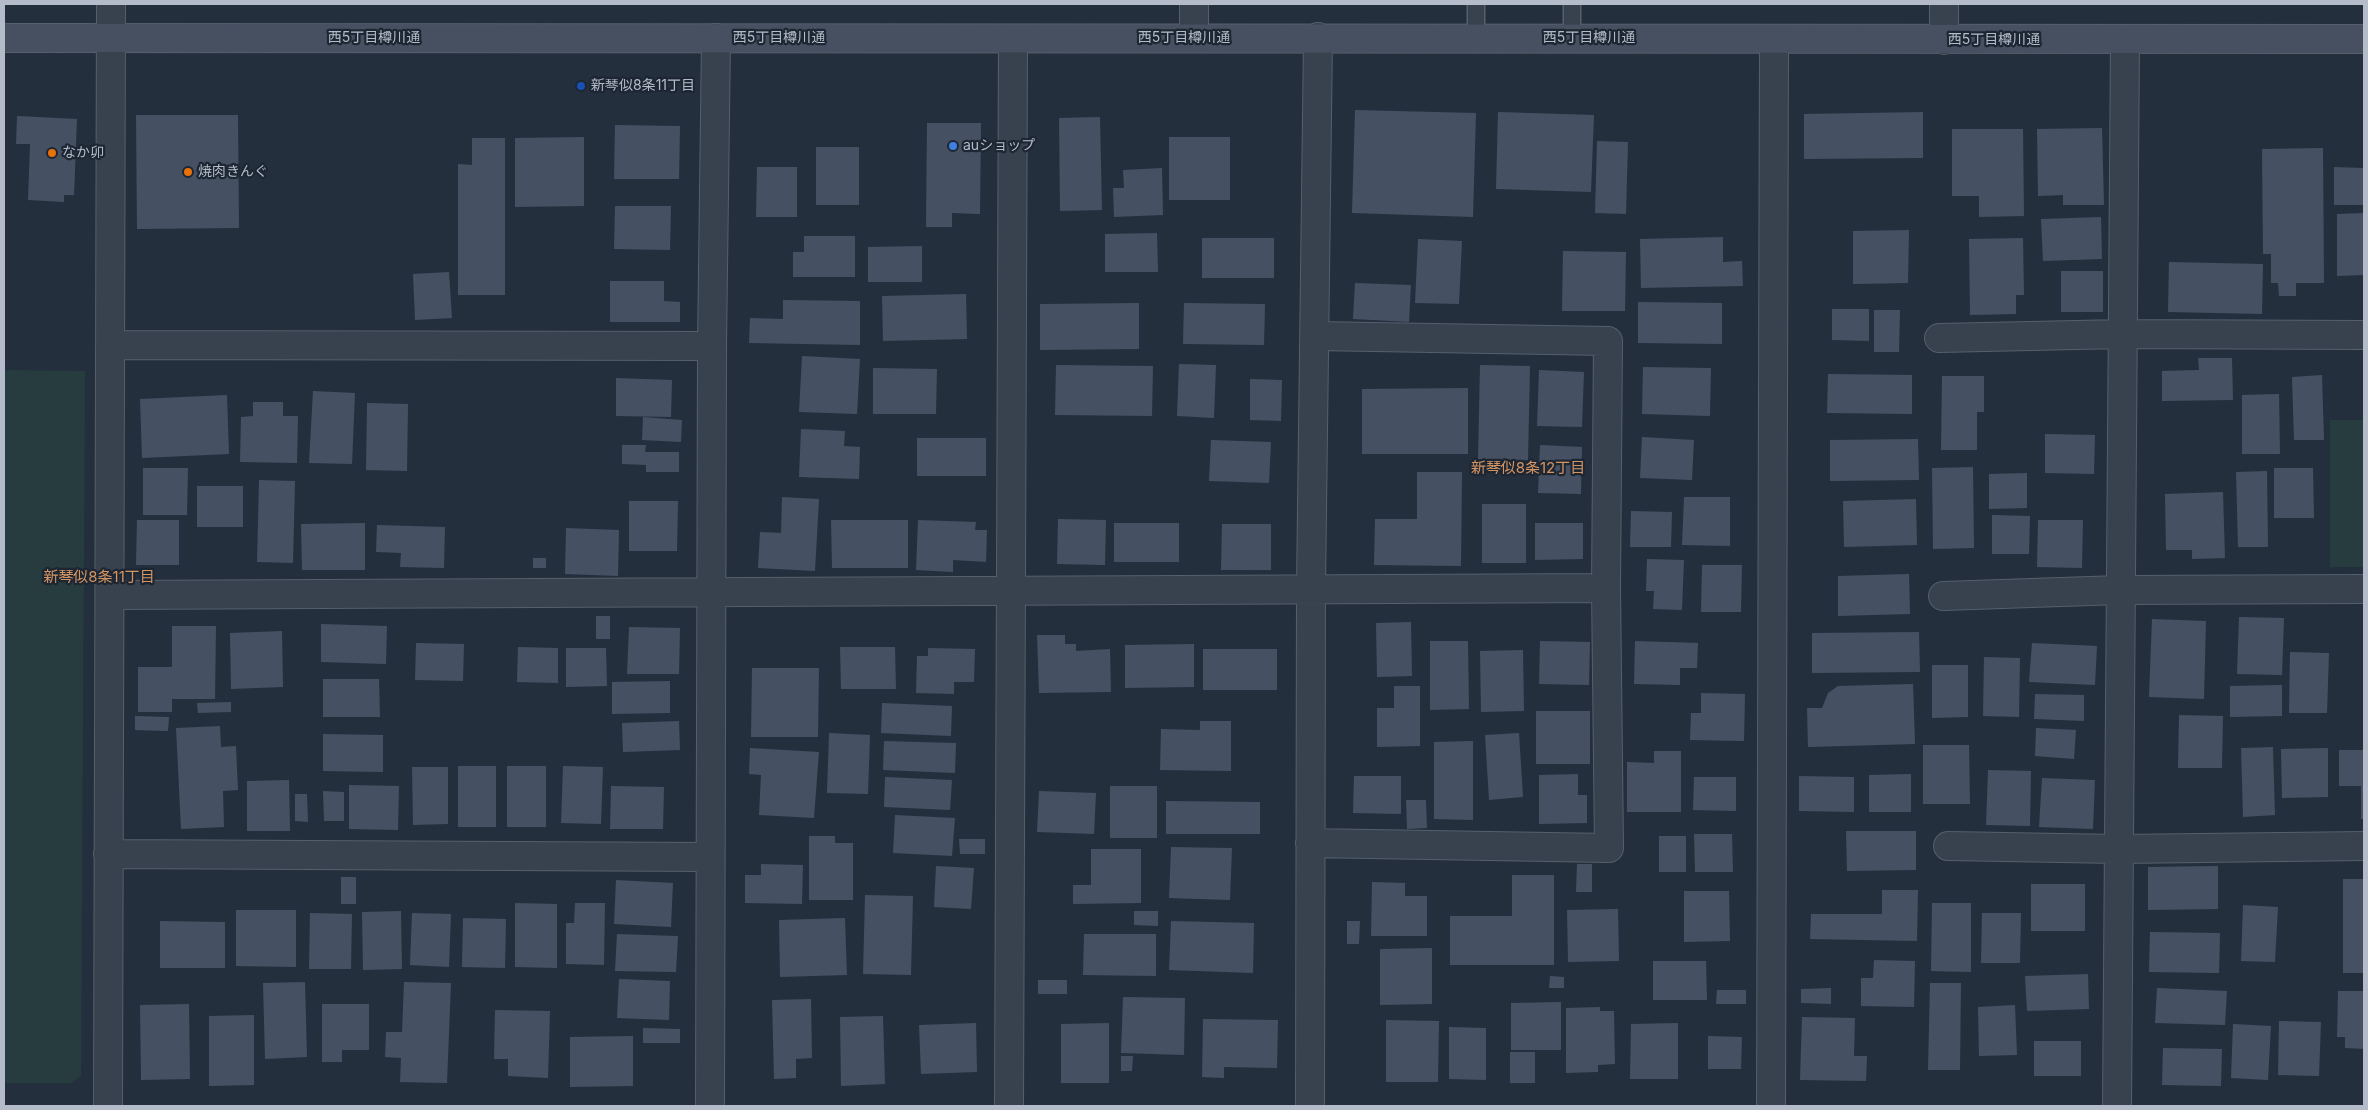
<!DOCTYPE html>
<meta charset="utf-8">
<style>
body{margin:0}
#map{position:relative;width:2368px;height:1110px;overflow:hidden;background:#242f3e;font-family:Inter,sans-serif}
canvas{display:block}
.frame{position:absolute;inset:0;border:5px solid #b4bcc9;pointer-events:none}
</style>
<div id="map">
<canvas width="2368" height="1110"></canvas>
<div class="frame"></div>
</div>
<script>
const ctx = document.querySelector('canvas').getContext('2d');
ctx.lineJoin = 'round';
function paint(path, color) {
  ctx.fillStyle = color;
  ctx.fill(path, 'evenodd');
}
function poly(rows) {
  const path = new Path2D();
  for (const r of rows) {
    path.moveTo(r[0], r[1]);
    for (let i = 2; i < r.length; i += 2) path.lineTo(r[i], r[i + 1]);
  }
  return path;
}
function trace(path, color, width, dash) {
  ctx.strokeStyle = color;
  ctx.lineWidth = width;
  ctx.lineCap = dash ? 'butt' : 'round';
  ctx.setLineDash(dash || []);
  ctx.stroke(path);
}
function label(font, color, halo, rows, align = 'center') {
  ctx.font = font + ' Inter,"Noto Sans JP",sans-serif';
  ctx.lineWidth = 4.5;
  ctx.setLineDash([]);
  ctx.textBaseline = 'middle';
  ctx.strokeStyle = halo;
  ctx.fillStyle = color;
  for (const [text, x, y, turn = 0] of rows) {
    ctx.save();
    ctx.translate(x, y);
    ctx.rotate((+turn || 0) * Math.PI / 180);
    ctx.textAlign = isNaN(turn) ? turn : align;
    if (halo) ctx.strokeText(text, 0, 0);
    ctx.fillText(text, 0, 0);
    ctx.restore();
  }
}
paint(poly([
 [4,370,85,371,81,1076,71,1083,4,1083],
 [2330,420,2364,420,2364,567,2330,567]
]), '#263c3f');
paint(poly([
 [1355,110,1476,113,1473,217,1352,213],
 [1498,112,1594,115,1591,192,1496,189],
 [1923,112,1923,158,1804,159,1804,114],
 [136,115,238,115,239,228,137,229],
 [17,116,77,119,74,195,64,195,64,202,28,200,30,144,16,144],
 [1100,117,1102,210,1060,211,1059,118],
 [927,123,981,123,980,214,952,213,952,227,926,227],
 [615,125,680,126,679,179,614,179],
 [2102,128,2104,205,2063,205,2063,195,2038,196,2037,129],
 [1952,129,2023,129,2024,216,1979,217,1979,196,1952,196],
 [584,137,584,206,515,207,515,138],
 [1169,137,1230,137,1230,200,1169,200],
 [472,138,505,138,505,295,458,295,458,164,472,165],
 [1597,141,1628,142,1626,214,1595,213],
 [816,147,859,147,859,205,816,205],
 [2323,148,2324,283,2296,283,2296,296,2279,296,2278,283,2271,283,2271,254,2263,254,2262,149],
 [757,167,797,167,797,217,756,217],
 [2334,167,2364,168,2364,205,2334,205],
 [1162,168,1163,215,1114,217,1113,188,1124,188,1123,170],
 [615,206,671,206,670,250,614,249],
 [2364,213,2364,275,2337,276,2337,214],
 [2101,217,2102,259,2043,261,2041,219],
 [1909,230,1908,283,1853,284,1853,231],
 [1157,233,1158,272,1105,272,1105,234],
 [804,236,855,236,855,277,793,277,793,252,804,252],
 [1723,237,1723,262,1742,261,1743,286,1641,288,1640,239],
 [1202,238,1274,238,1274,278,1202,278],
 [2023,238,2024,295,2016,295,2016,314,1970,315,1969,239],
 [1418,239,1462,241,1459,304,1415,303],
 [922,246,922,282,868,282,868,247],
 [1563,251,1626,252,1625,311,1562,311],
 [2169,262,2263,264,2262,314,2168,312],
 [2061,271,2103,271,2103,312,2061,312],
 [449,272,452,318,415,320,413,274],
 [610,281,664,281,664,301,680,302,680,322,610,322],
 [1355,283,1411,285,1409,322,1353,319],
 [966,294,967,339,883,341,882,296],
 [783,300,860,301,860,345,749,343,750,318,783,319],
 [1638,302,1722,303,1722,344,1638,343],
 [1139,303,1139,349,1040,350,1040,304],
 [1184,303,1265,304,1264,345,1183,344],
 [1832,309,1869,309,1869,341,1832,340],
 [1874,310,1900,310,1899,352,1874,352],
 [802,356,860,359,857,414,799,412],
 [2198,358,2232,358,2233,400,2162,401,2162,371,2199,370],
 [1179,364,1216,365,1214,418,1177,416],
 [1056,365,1153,366,1152,416,1055,415],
 [1480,365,1530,366,1528,460,1478,459],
 [1643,367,1711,368,1710,416,1642,414],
 [873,368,937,369,936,414,873,414],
 [1539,370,1584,372,1582,427,1537,426],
 [1828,374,1912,375,1912,414,1827,413],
 [2322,375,2324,440,2294,440,2292,377],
 [1942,376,1984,376,1984,412,1977,412,1977,450,1941,450],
 [616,378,672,380,671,417,616,416],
 [1250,379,1282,380,1281,421,1250,420],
 [1468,388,1468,454,1362,454,1362,389],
 [313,391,355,393,352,464,309,463],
 [2279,394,2280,454,2242,454,2242,395],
 [227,395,229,454,142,458,140,399],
 [253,402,283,402,283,416,298,416,297,463,240,462,241,417,253,416],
 [367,403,408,404,407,471,366,470],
 [643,417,682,420,681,442,642,440],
 [801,429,845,431,844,446,860,447,859,479,799,477],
 [2045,434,2095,435,2094,474,2045,473],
 [1642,437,1694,440,1692,480,1640,478],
 [917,438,986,438,986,476,917,476],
 [1918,439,1919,480,1830,481,1830,440],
 [1211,440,1271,442,1269,483,1209,481],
 [622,445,646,445,645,452,679,452,679,472,646,472,646,465,622,464],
 [1540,445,1582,447,1581,494,1538,493],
 [1973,467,1974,548,1933,549,1932,468],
 [143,468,188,468,187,515,143,515],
 [2274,468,2313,468,2314,518,2274,518],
 [2267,471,2268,547,2238,547,2236,472],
 [1417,472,1462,472,1461,566,1374,565,1375,519,1417,519],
 [2027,473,2027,508,1989,509,1989,474],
 [259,480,295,481,293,563,257,562],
 [197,486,243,486,243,527,197,527],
 [2223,492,2225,558,2192,559,2192,550,2166,550,2165,494],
 [782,497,819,499,815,571,758,568,760,532,781,533],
 [1684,497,1730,497,1730,546,1682,545],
 [1916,499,1917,545,1844,547,1843,501],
 [629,501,678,501,677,551,629,551],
 [1482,504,1526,504,1526,563,1482,563],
 [1631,511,1672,512,1671,547,1630,547],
 [1992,515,2030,516,2029,554,1992,554],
 [1058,519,1106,520,1105,565,1057,564],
 [137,520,179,520,179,565,136,565],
 [831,520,908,520,908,568,832,568],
 [918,520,976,522,975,530,987,530,986,562,953,560,953,572,916,570],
 [2038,520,2083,520,2082,568,2037,567],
 [365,523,365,570,302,570,301,524],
 [1114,523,1179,523,1179,562,1114,562],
 [1535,523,1583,523,1583,559,1535,560],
 [1222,524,1271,524,1271,570,1221,570],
 [377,525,445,527,444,568,400,567,401,553,376,552],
 [566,528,619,530,618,576,565,574],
 [533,558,546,558,546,568,533,568],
 [1647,559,1684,560,1682,610,1653,609,1654,591,1646,591],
 [1702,565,1742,565,1741,612,1701,612],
 [1909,574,1910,614,1838,616,1838,576],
 [596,616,610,616,610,639,596,639],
 [2239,617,2284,618,2282,675,2237,674],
 [2152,619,2206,621,2204,699,2149,697],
 [1411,622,1412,676,1377,677,1376,623],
 [321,624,387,626,386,664,321,662],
 [172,626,216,626,215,699,172,699,172,712,138,712,138,667,172,667],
 [629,627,680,628,679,674,627,674],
 [282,631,283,687,231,689,230,633],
 [1919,632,1920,672,1812,673,1812,633],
 [1037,635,1065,635,1065,644,1076,644,1076,651,1110,649,1111,692,1039,693],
 [1430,641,1468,641,1469,709,1430,710],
 [1540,641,1590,642,1589,685,1539,684],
 [1635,641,1698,643,1697,668,1680,668,1680,685,1634,684],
 [416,643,464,644,463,681,415,680],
 [2032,643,2097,646,2095,685,2029,682],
 [1194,644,1194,687,1125,688,1125,645],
 [518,647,558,648,558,683,517,682],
 [840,647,895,647,896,689,841,689],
 [566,648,606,648,607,686,566,687],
 [928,648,975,649,974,682,954,682,954,694,916,693,917,656,928,656],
 [1203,649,1277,649,1277,690,1203,690],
 [1523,650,1524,711,1481,712,1480,651],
 [2290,652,2329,653,2327,713,2289,713],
 [1984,657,2020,658,2019,717,1983,716],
 [1932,665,1968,665,1968,717,1932,718],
 [752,668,819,668,818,737,751,737],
 [323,679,379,679,380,717,323,717],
 [670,681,670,713,612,714,612,682],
 [1913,684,1915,744,1808,747,1807,708,1822,708,1828,693,1838,686],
 [2282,685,2282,716,2230,717,2230,686],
 [1394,686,1420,686,1420,746,1377,747,1377,708,1394,708],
 [1701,693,1745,694,1744,741,1690,740,1691,713,1701,713],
 [2035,694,2084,695,2084,721,2034,719],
 [231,702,231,712,198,713,197,703],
 [882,703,952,706,951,736,881,733],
 [1536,711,1590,711,1590,764,1536,764],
 [2179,715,2223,716,2222,768,2178,768],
 [135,716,169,717,168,731,135,730],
 [679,721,680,750,623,752,622,723],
 [1200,721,1231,721,1231,771,1160,770,1161,729,1200,730],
 [220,726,221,747,236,746,238,790,223,791,224,827,181,829,176,728],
 [2036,728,2076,730,2074,759,2035,756],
 [829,733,870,735,868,794,827,793],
 [1519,733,1523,797,1489,800,1485,735],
 [323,734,383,735,383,772,323,771],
 [884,741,956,743,955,773,883,770],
 [1473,741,1473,820,1434,819,1434,742],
 [1923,745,1969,745,1970,804,1923,804],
 [2273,747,2275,815,2243,817,2241,748],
 [750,748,819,752,814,818,759,815,761,775,749,774],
 [2328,748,2328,797,2282,798,2281,749],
 [2339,750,2364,750,2364,819,2361,819,2361,786,2339,786],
 [1654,751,1681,751,1681,812,1627,812,1627,762,1654,763],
 [458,766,496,766,496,827,458,827],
 [507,766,546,766,546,827,507,827],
 [563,766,603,767,601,824,561,823],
 [412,767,448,767,448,824,413,825],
 [1988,770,2031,771,2030,826,1986,825],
 [1578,774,1578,795,1587,795,1587,823,1539,824,1539,775],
 [1911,774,1911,812,1869,812,1869,775],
 [1354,776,1401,776,1401,814,1353,813],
 [1799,776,1854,777,1854,812,1799,811],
 [885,777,952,780,950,810,884,807],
 [1694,777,1736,777,1736,811,1693,810],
 [2042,778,2095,780,2093,829,2039,827],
 [289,780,290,831,247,831,247,781],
 [349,785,399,786,398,830,349,829],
 [611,786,664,787,663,829,610,829],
 [1110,786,1157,786,1157,838,1110,838],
 [323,791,344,792,344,821,324,821],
 [1039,791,1096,793,1094,834,1037,832],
 [295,794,307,794,308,822,295,821],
 [1406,800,1426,800,1427,828,1407,829],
 [1166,801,1260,802,1260,834,1166,834],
 [895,815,955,818,952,856,893,853],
 [1846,831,1916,831,1916,870,1847,871],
 [1694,834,1732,834,1733,872,1695,872],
 [809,836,835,836,835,843,853,843,853,900,809,900],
 [1659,836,1686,836,1686,872,1659,872],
 [959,839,985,839,985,854,960,854],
 [1171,847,1232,848,1230,900,1169,898],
 [1091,849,1141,849,1141,903,1073,904,1073,885,1091,885],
 [761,864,803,865,802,904,745,903,745,875,761,875],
 [1577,864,1592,864,1592,892,1576,892],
 [936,866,974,868,971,909,934,907],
 [2218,866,2218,909,2148,910,2148,867],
 [1512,875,1554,875,1554,965,1450,965,1450,916,1512,916],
 [341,877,356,877,356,904,341,904],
 [2343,879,2364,879,2364,973,2343,973],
 [616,880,673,883,671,927,614,924],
 [1372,882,1405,883,1405,896,1427,896,1427,936,1371,936],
 [2031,884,2085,884,2085,931,2031,931],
 [1882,890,1918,890,1917,941,1810,939,1811,914,1882,914],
 [1684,891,1729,891,1730,941,1684,942],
 [865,895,913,896,911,975,863,974],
 [515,903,557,904,557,968,515,967],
 [575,903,605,903,604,965,566,964,566,923,574,923],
 [1932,903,1971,903,1971,972,1931,971],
 [2243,905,2278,907,2275,962,2241,961],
 [1618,909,1619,961,1568,962,1567,910],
 [236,910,296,910,296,967,236,966],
 [401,911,402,969,363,970,362,912],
 [1134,911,1158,911,1158,926,1134,925],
 [310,913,352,914,351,969,309,969],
 [412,913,451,914,449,967,410,965],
 [1982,913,2021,913,2020,963,1981,963],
 [463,918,506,919,505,968,462,967],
 [845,918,847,975,780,977,779,920],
 [160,921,225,922,225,968,160,968],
 [1171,921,1254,923,1253,973,1169,970],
 [1347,921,1360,921,1359,944,1347,944],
 [2150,932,2220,933,2219,973,2149,972],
 [617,934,678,936,676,972,615,971],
 [1084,934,1156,934,1156,976,1083,975],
 [1432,948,1432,1004,1380,1005,1380,949],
 [1874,960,1915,961,1914,1007,1861,1006,1861,978,1873,978],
 [1653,961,1706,961,1707,1000,1653,1000],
 [2088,974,2089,1009,2027,1011,2025,976],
 [1550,976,1564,977,1564,988,1549,988],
 [619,979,670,981,669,1020,617,1018],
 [1038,980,1067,980,1067,994,1038,994],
 [305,982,307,1057,265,1059,263,983],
 [404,982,451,983,447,1083,400,1082,401,1058,385,1057,386,1032,402,1032],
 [1930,983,1961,983,1960,1070,1928,1070],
 [1831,988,1831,1004,1801,1003,1801,989],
 [2157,988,2227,991,2225,1025,2155,1023],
 [1717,990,1746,990,1746,1004,1716,1004],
 [2338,991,2364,991,2364,1049,2345,1048,2345,1037,2337,1037],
 [1123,997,1185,998,1184,1055,1121,1053],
 [811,999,812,1058,796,1059,796,1078,774,1079,772,1000],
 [1561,1002,1561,1050,1511,1050,1511,1003],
 [189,1004,190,1079,141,1080,140,1005],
 [322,1004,369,1004,369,1050,342,1050,342,1062,322,1062],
 [2015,1005,2017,1055,1979,1056,1978,1007],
 [1600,1007,1600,1011,1614,1011,1615,1064,1598,1065,1598,1072,1566,1073,1566,1008],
 [495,1010,550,1011,548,1078,508,1076,508,1059,494,1059],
 [254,1015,254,1085,209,1086,209,1016],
 [883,1016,885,1084,841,1086,840,1017],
 [1802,1017,1855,1018,1854,1056,1867,1056,1866,1081,1800,1080],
 [1203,1019,1278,1020,1277,1068,1224,1067,1224,1078,1202,1077],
 [1386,1020,1439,1021,1438,1082,1386,1082],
 [2279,1021,2321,1022,2319,1076,2278,1075],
 [976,1023,977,1072,921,1074,919,1025],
 [1109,1023,1109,1083,1061,1083,1061,1024],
 [1678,1023,1678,1079,1630,1079,1631,1024],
 [2233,1024,2271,1026,2268,1080,2231,1078],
 [1449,1027,1486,1028,1486,1080,1449,1079],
 [643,1028,680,1029,680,1043,643,1043],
 [633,1036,633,1086,570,1087,570,1037],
 [1708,1036,1742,1037,1741,1069,1708,1069],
 [2034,1041,2081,1041,2081,1076,2034,1076],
 [2163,1048,2222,1049,2221,1086,2162,1085],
 [1510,1052,1535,1052,1535,1083,1510,1083],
 [1121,1056,1133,1056,1132,1071,1121,1071]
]), '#455162');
const service = poly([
 [1476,38,1476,4],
 [1572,38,1572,4]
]);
const minor = poly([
 [1194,4,1194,38],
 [1944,40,1944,4],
 [1939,338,2122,334,2364,335],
 [111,345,712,346],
 [110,595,1606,588],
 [1943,596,2120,590,2364,589],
 [1310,843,1609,848,1606,588,1608,341,1315,336],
 [1948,846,2119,849,2364,846],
 [108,854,710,857],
 [108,1106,111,4],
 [710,1106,712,346,716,38],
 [1009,1106,1013,39],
 [1310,1106,1311,588,1318,37],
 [1771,1106,1774,39],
 [2117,1106,2125,40]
]);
const secondary = poly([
 [4,38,2364,39]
]);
trace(service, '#565f6c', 19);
trace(minor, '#565f6c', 30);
trace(secondary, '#565f6c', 30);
trace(service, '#38414e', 16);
trace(minor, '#38414e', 28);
trace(secondary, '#465061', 28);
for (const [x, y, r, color] of [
 [581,86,5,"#1a4fb4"],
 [953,146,5,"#3f7fe0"],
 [52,153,5,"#e8710a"],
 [188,172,5,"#e8710a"]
]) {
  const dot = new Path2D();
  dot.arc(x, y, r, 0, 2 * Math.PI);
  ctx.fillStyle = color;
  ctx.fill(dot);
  trace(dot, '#1d2633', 2);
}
label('14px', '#b4bcc9', '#1d2633', [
 ["西5丁目樽川通",374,38],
 ["西5丁目樽川通",779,38],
 ["西5丁目樽川通",1184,38],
 ["西5丁目樽川通",1589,38],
 ["西5丁目樽川通",1994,40]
]);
label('14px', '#b4bcc9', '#1d2633', [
 ["新琴似8条11丁目",591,86],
 ["auショップ",963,146],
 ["なか卯",62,153],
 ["焼肉きんぐ",198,172]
], 'left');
label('15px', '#d59563', '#1d2633', [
 ["新琴似8条12丁目",1528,468],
 ["新琴似8条11丁目",99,577]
]);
</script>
